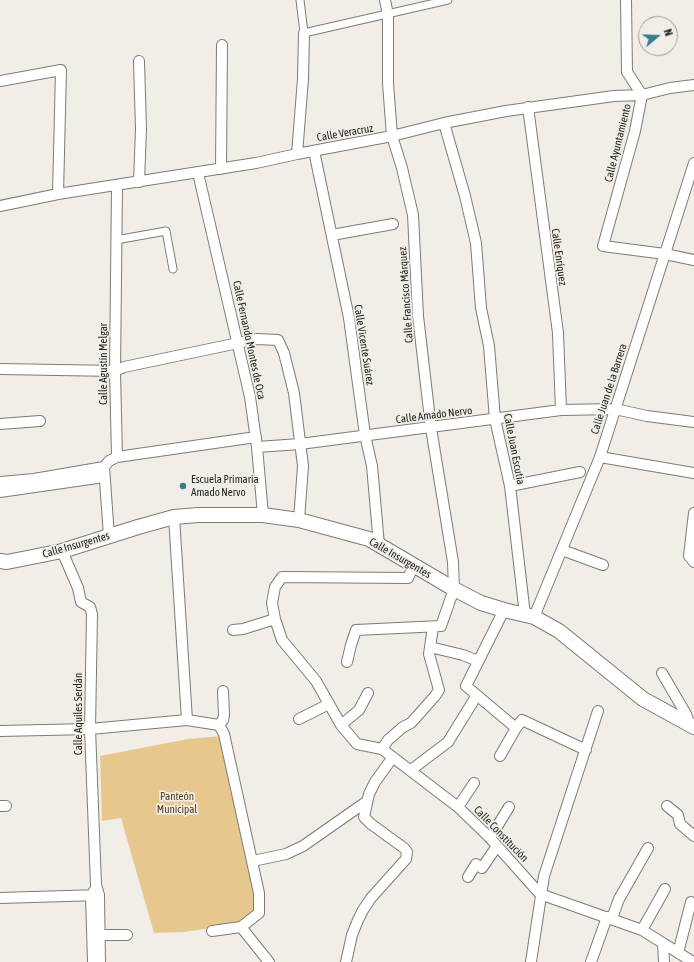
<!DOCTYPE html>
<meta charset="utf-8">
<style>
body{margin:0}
#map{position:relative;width:694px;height:962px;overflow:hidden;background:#f1eee7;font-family:"Asap Condensed",sans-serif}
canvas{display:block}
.north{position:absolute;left:638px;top:16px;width:40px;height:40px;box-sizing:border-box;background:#f1eee7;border:1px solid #9f9d98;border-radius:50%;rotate:71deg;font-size:11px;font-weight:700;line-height:16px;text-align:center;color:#252422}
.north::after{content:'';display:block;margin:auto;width:14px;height:18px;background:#3b7c8e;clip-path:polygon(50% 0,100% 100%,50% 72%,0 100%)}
</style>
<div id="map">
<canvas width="694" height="962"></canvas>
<div class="north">N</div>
</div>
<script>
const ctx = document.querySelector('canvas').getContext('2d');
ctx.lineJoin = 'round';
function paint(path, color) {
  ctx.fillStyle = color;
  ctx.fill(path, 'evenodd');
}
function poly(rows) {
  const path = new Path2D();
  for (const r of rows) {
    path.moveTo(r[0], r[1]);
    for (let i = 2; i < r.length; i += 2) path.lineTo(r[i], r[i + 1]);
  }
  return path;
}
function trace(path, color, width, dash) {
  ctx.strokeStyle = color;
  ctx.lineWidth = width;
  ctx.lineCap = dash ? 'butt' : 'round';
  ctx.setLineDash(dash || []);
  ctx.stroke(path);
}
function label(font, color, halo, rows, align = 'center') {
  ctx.font = font + ' "Asap Condensed",sans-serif';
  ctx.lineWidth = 3.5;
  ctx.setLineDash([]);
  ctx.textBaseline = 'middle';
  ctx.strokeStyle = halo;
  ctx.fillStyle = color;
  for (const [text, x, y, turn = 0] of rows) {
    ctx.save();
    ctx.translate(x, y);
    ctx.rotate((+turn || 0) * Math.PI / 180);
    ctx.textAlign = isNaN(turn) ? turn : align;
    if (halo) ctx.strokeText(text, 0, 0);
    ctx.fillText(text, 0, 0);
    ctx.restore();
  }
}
paint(poly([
 [222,736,256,894,254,912,238,924,184,932,154,933,121,818,102,821,100,756,188,739]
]), '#e8c78e');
const pedestrian = poly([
 [300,0,304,33,448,0],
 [116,240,166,231,173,269]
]);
const minor = poly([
 [626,0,627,72,642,95,635,131,603,246,665,254,694,260],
 [0,81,61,70,58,194],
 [528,107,558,333,561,410],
 [444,123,465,196,476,243,481,308,489,346,495,419,510,486,525,615],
 [314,151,349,318,365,435,372,466,379,545],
 [297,154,303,79,304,33],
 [221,169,222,45],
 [198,173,250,397,257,447,263,515],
 [139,182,141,129,139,61],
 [0,206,58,194,256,163,297,154,392,136,444,123,506,111,614,96,642,95,670,88,694,85],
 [332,235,393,224],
 [0,369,115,371,124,367,257,339,278,340,284,353,294,393,303,466,299,520],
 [0,424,40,421],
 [257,447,300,444,561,410,615,409,647,416,694,422],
 [117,457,256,437],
 [600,457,694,473],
 [0,482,34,479,104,467],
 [510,486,580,472],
 [0,492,104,477],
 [694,513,689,556,694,562],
 [174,517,187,720],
 [109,536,104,467,109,461,117,457,115,371,117,186],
 [562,550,603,565],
 [62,551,78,588,81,602,90,607,92,614,90,729,96,885,99,895,100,962],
 [414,565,408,578,282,577,275,587,272,603,275,619,282,640,316,681,341,725,357,744,382,749,458,807,490,838,540,894,642,930,693,962],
 [504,610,466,686,516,728,522,720,586,750],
 [534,617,600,457,694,163],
 [233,630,243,629,275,619],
 [430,647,463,655,478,661],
 [347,662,351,645,356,630,441,626,454,589,453,562,431,428,418,316,413,215,402,168,392,136,388,83,388,15,385,0],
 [662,673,686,714,690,725],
 [299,719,329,704],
 [219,725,224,734,259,893,259,913,241,927],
 [219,725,223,720,224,715,223,691],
 [341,725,359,710,368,693],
 [0,731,90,729,187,720,219,725],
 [382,749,388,740,403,727,411,723,435,696,439,690,429,654,433,627],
 [500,756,516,728],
 [411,770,448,742,477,695],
 [0,806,6,806],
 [667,806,678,815,680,824,694,836],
 [458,807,474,783],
 [490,838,509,807],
 [253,861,286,854,303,846,366,802],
 [468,877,476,864,482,868,497,846],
 [0,898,99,895],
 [612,918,619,899,648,848],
 [642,930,665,889],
 [212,931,241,927,269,962],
 [100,935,127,935],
 [663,943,664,962],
 [678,953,691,902],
 [93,962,91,896,94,891],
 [346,962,352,935,358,920,363,910,371,898,406,859,407,852,404,848,371,824,364,817,369,794,375,782,393,757],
 [531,962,544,876,598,711],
 [591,962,607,917]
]);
const secondary = poly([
 [0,561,7,562,62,551,138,527,174,517,198,515,263,515,299,520,369,539,454,589,481,603,504,610,534,617,559,631,643,699,694,727]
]);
trace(pedestrian, '#7e7b75', 9);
trace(minor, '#7e7b75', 12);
trace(secondary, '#7e7b75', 16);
trace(pedestrian, '#fff', 7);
trace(minor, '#fff', 10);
trace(secondary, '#fff', 14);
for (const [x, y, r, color] of [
 [183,486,4,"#3b7c8e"]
]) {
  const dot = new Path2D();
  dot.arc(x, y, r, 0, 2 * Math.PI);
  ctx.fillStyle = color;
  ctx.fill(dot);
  trace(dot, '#f1eee7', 1.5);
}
label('11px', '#252422', '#f1eee7', [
 ["Calle Veracruz",345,133,-10],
 ["Calle Ayuntamiento",618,143,-76],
 ["Calle Enríquez",559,257,82],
 ["Calle Francisco Márquez",406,295,-94],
 ["Calle Fernando Montes de Oca",249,340,78],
 ["Calle Vicente Suárez",364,345,81],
 ["Calle Agustín Melgar",104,364,-90],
 ["Calle Juan de la Barrera",609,389,-72],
 ["Calle Amado Nervo",434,415,-7],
 ["Calle Juan Escutia",514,449,79],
 ["Calle Insurgentes",76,545,-16],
 ["Calle Insurgentes",400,558,30],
 ["Calle Aquiles Serdán",79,714,-90],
 ["Calle Constitución",501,834,46]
]);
label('11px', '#252422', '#f1eee7', [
 ["Escuela Primaria",191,480],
 ["Amado Nervo",191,493]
], 'left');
label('11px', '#523d16', '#f1eee7', [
 ["Panteón",177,797],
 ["Municipal",177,810]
]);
</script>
